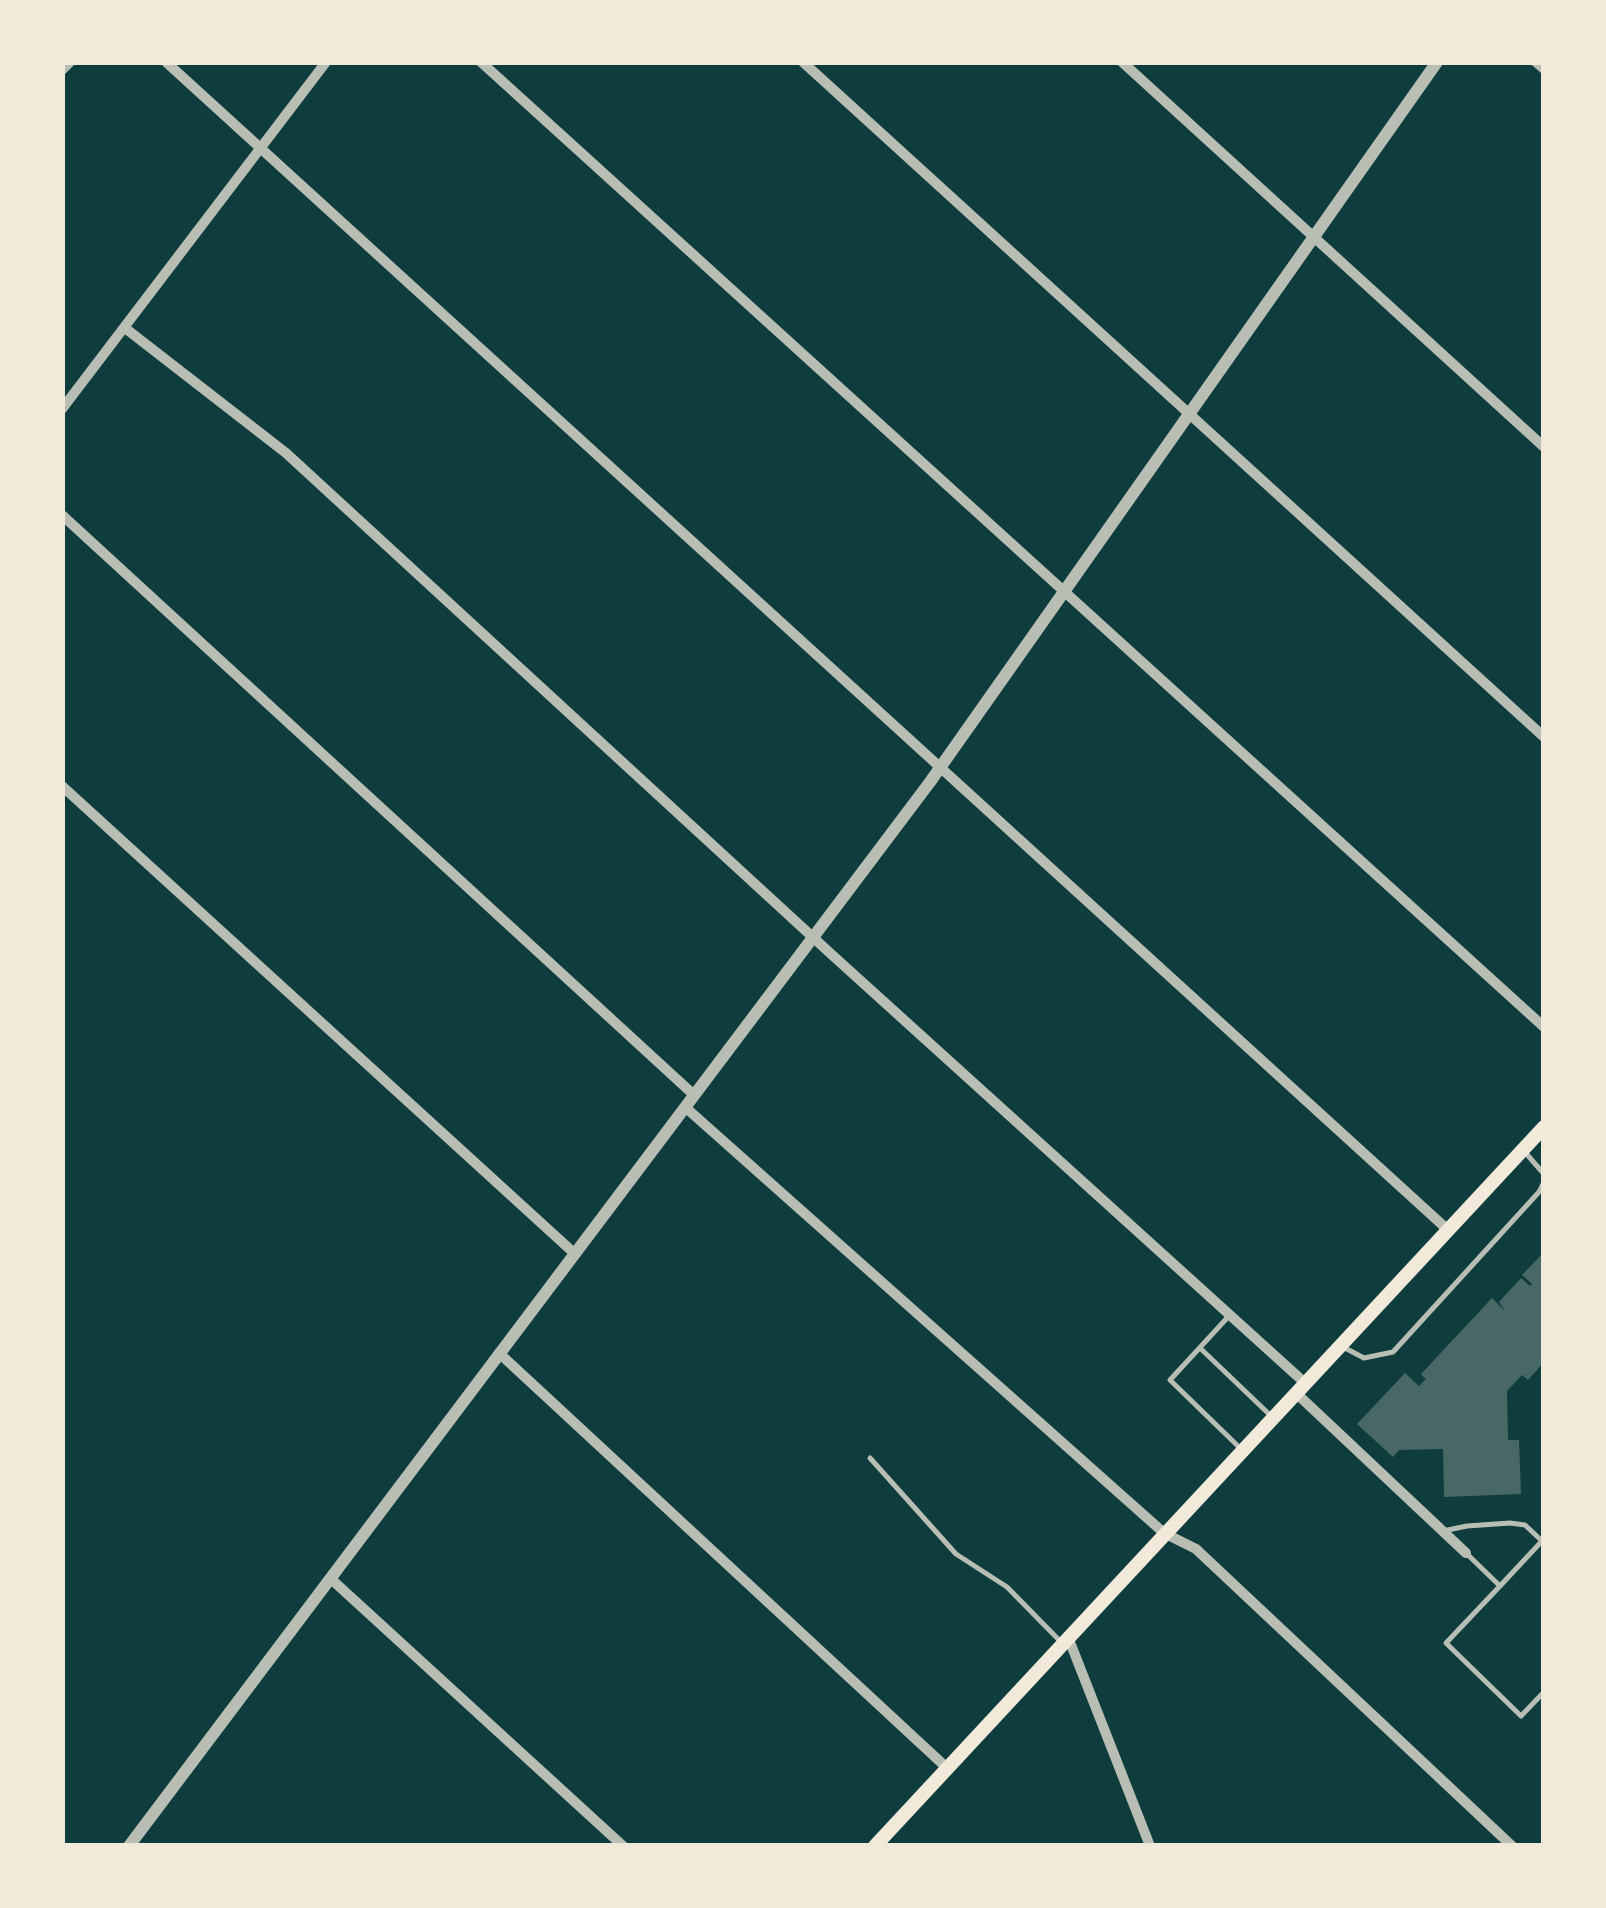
<!DOCTYPE html>
<style>
body{margin:0}
#map{position:relative;width:1606px;height:1908px;overflow:hidden;background:#0f3d3e;font-family:Roboto,sans-serif}
canvas{display:block}
.frame{position:absolute;inset:0;border:65px solid #f1e9da;pointer-events:none}
</style>
<div id="map">
<canvas width="1606" height="1908"></canvas>
<div class="frame"></div>
</div>
<script>
const ctx = document.querySelector('canvas').getContext('2d');
ctx.lineJoin = 'round';
function paint(path, color) {
  ctx.fillStyle = color;
  ctx.fill(path, 'evenodd');
}
function poly(rows) {
  const path = new Path2D();
  for (const r of rows) {
    path.moveTo(r[0], r[1]);
    for (let i = 2; i < r.length; i += 2) path.lineTo(r[i], r[i + 1]);
  }
  return path;
}
function trace(path, color, width, dash) {
  ctx.strokeStyle = color;
  ctx.lineWidth = width;
  ctx.lineCap = dash ? 'butt' : 'round';
  ctx.setLineDash(dash || []);
  ctx.stroke(path);
}
paint(poly([
 [1544,1252,1544,1362,1528,1380,1522,1375,1507,1391,1508,1440,1519,1440,1521,1494,1444,1497,1443,1449,1399,1450,1393,1457,1357,1424,1405,1373,1419,1386,1426,1379,1421,1374,1492,1298,1505,1311,1499,1302,1521,1278,1530,1286,1532,1284,1522,1275]
]), '#486865');
trace(poly([
 [1523,1150,1544,1174],
 [1228,1317,1170,1380,1240,1448],
 [1343,1347,1364,1358,1393,1352,1539,1192,1544,1182],
 [1200,1348,1270,1415],
 [870,1458,956,1554,1007,1587,1060,1641],
 [1443,1531,1467,1526,1510,1523,1525,1525,1542,1541,1500,1586,1466,1553],
 [1500,1586,1446,1643,1521,1716,1544,1692]
]), '#b8beb3', 5);
trace(poly([
 [166,62,1448,1230],
 [481,62,1544,1027],
 [803,62,1544,737],
 [1122,62,1544,447],
 [1536,62,1544,69],
 [62,70,70,62],
 [125,328,286,453,830,953,1305,1383],
 [62,409,326,62],
 [62,515,694,1095],
 [62,786,574,1253],
 [685,1107,1164,1533,1196,1549,1512,1846],
 [499,1353,947,1768],
 [1296,1393,1466,1553],
 [330,1578,623,1846],
 [1068,1637,1150,1846]
]), '#b8beb3', 10);
trace(poly([
 [129,1846,930,782,1437,62]
]), '#b8beb3', 12);
trace(poly([
 [875,1846,1544,1127]
]), '#f1e9da', 14);
</script>
